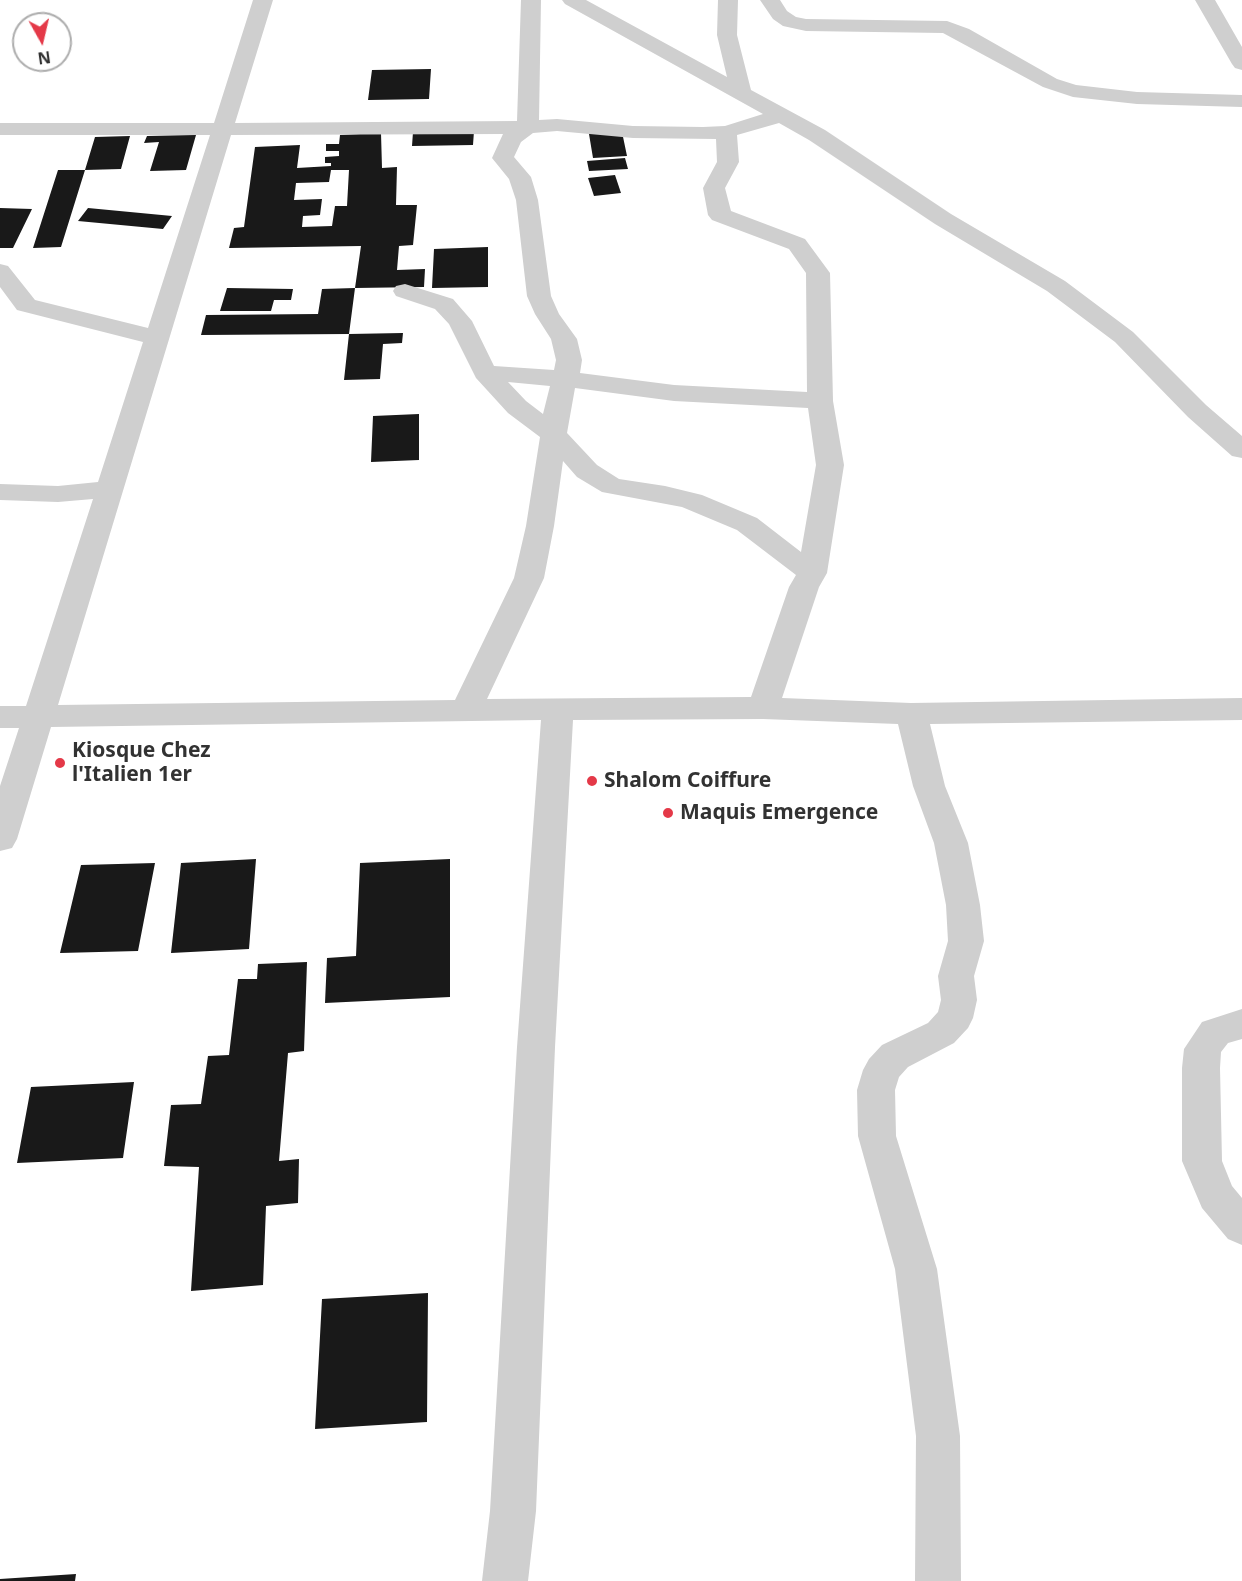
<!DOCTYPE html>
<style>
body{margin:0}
#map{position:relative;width:1242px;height:1581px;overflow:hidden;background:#fff;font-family:"Noto Sans",sans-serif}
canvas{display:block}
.north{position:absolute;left:12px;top:12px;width:60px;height:60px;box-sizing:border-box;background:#fff;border:2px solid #adadad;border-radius:50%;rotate:172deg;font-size:16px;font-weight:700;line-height:24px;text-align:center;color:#323232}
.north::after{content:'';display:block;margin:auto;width:21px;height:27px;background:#e43948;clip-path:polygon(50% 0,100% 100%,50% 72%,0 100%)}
</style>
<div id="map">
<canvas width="1242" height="1581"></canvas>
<div class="north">N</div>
</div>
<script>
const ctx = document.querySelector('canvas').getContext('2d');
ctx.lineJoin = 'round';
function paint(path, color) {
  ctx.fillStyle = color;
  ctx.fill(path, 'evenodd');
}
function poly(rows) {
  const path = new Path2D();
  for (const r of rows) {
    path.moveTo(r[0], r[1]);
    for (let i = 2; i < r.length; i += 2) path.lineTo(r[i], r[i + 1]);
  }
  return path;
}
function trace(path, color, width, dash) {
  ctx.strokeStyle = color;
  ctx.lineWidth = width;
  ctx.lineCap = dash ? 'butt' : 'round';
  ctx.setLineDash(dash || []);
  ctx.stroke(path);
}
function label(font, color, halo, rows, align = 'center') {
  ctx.font = font + ' "Noto Sans",sans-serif';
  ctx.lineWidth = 6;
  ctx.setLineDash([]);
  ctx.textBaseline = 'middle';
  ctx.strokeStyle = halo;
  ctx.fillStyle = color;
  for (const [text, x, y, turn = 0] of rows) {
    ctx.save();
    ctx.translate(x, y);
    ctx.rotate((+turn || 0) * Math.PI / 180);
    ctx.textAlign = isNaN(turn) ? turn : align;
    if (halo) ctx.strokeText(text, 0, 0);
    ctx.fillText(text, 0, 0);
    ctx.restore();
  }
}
paint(poly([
 [431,69,429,99,368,100,372,70],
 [474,131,473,145,412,146,413,132],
 [622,132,627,156,593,158,589,134],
 [381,133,382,168,397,167,396,205,417,205,413,245,399,246,397,270,425,269,424,287,355,288,349,334,201,335,206,315,318,314,322,289,355,288,361,246,229,248,234,228,244,227,255,147,300,145,297,168,331,166,331,163,325,163,325,157,339,156,339,151,326,151,326,144,339,144,340,135],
 [331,170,349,170,347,206,335,206,332,226,302,227,303,216,320,215,322,199,294,200,296,183,329,182],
 [196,135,186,170,150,171,159,142,144,143,147,136],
 [130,136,121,169,85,170,61,247,33,248,58,170,85,170,95,137],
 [625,158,628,169,589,171,587,161],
 [615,175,621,193,594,196,588,178],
 [0,208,32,209,13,248,0,248],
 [88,208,172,216,163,229,78,221],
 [488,247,488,287,432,288,434,249],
 [227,288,293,289,291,300,274,300,271,311,220,311],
 [403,333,402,343,383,344,380,379,344,380,349,334],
 [419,414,419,460,371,462,373,416],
 [256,859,249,949,171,953,181,863],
 [450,859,450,997,325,1003,327,958,356,956,360,863],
 [155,863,138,951,60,953,81,865],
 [307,962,304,1051,288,1053,279,1161,299,1159,298,1203,266,1206,263,1285,191,1291,199,1167,164,1166,171,1105,201,1104,208,1056,229,1055,238,979,257,979,258,964],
 [134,1082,123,1158,17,1163,31,1087],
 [428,1293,427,1422,315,1429,322,1299],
 [76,1574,75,1581,0,1581,0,1579]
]), '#191919');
paint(poly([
 [253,0,273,0,235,123,517,121,521,0,541,0,539,120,557,119,633,126,703,127,725,126,763,114,565,4,562,0,586,0,727,77,717,35,718,0,738,0,737,35,751,90,825,130,951,214,1065,281,1133,332,1206,405,1242,436,1242,458,1232,456,1188,417,1115,342,1047,291,935,224,809,140,779,123,737,135,739,162,725,188,731,211,805,239,830,273,833,401,844,465,827,573,819,587,782,698,911,703,1242,698,1242,720,930,724,945,786,968,843,980,905,984,941,974,976,977,1000,973,1018,968,1028,954,1043,908,1067,899,1077,895,1090,896,1136,937,1269,960,1436,961,1581,915,1581,916,1436,895,1269,858,1136,857,1090,863,1070,869,1059,882,1045,928,1023,938,1012,941,1000,938,976,948,941,946,905,934,843,913,786,898,724,763,719,573,720,555,1047,536,1511,528,1581,482,1581,490,1511,517,1047,541,720,51,727,17,839,12,848,0,851,0,786,19,728,0,728,0,706,26,706,93,499,58,502,0,500,0,484,58,486,98,482,143,342,17,310,0,287,0,264,8,266,35,300,148,328,210,135,0,135,0,123,214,123,253,0],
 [557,131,633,138,716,139,717,162,703,188,708,215,712,220,789,249,806,273,807,392,674,385,580,373,582,360,577,339,559,314,551,296,538,200,531,177,514,157,521,142,533,133,557,131],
 [503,134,492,158,509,179,516,200,527,296,535,314,551,339,556,360,554,370,494,366,472,321,453,299,405,284,396,286,393,291,396,296,435,309,449,324,476,378,508,413,540,437,526,526,514,578,455,700,58,705,231,135,503,134],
 [508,382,550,386,543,414,526,401,508,382],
 [575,388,674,401,808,408,816,465,801,552,757,518,702,495,665,486,619,479,597,465,567,433,575,388],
 [563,461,577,477,602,492,682,507,737,530,796,575,789,587,751,697,487,699,544,578,554,526,563,461],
 [760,0,780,0,787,11,796,17,806,19,947,21,969,29,1057,79,1076,85,1137,92,1242,95,1242,107,1137,104,1073,97,1043,87,943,33,806,31,783,26,773,19,760,0],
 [1195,0,1215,0,1242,47,1242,70,1235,68,1232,64,1195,0],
 [1242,1009,1242,1039,1228,1043,1221,1052,1220,1068,1222,1161,1232,1186,1242,1198,1242,1245,1228,1239,1202,1208,1182,1161,1182,1068,1184,1049,1202,1022,1242,1009]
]), '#cfcfcf');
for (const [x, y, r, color] of [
 [60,763,6,"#e43948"],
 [592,781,6,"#e43948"],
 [668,813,6,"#e43948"]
]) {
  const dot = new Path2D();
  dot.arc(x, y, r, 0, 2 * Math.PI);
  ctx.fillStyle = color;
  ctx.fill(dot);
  trace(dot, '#fff', 2);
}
label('bold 21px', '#323232', '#fff', [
 ["Kiosque Chez",72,751],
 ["l'Italien 1er",72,775],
 ["Shalom Coiffure",604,781],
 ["Maquis Emergence",680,813]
], 'left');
</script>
